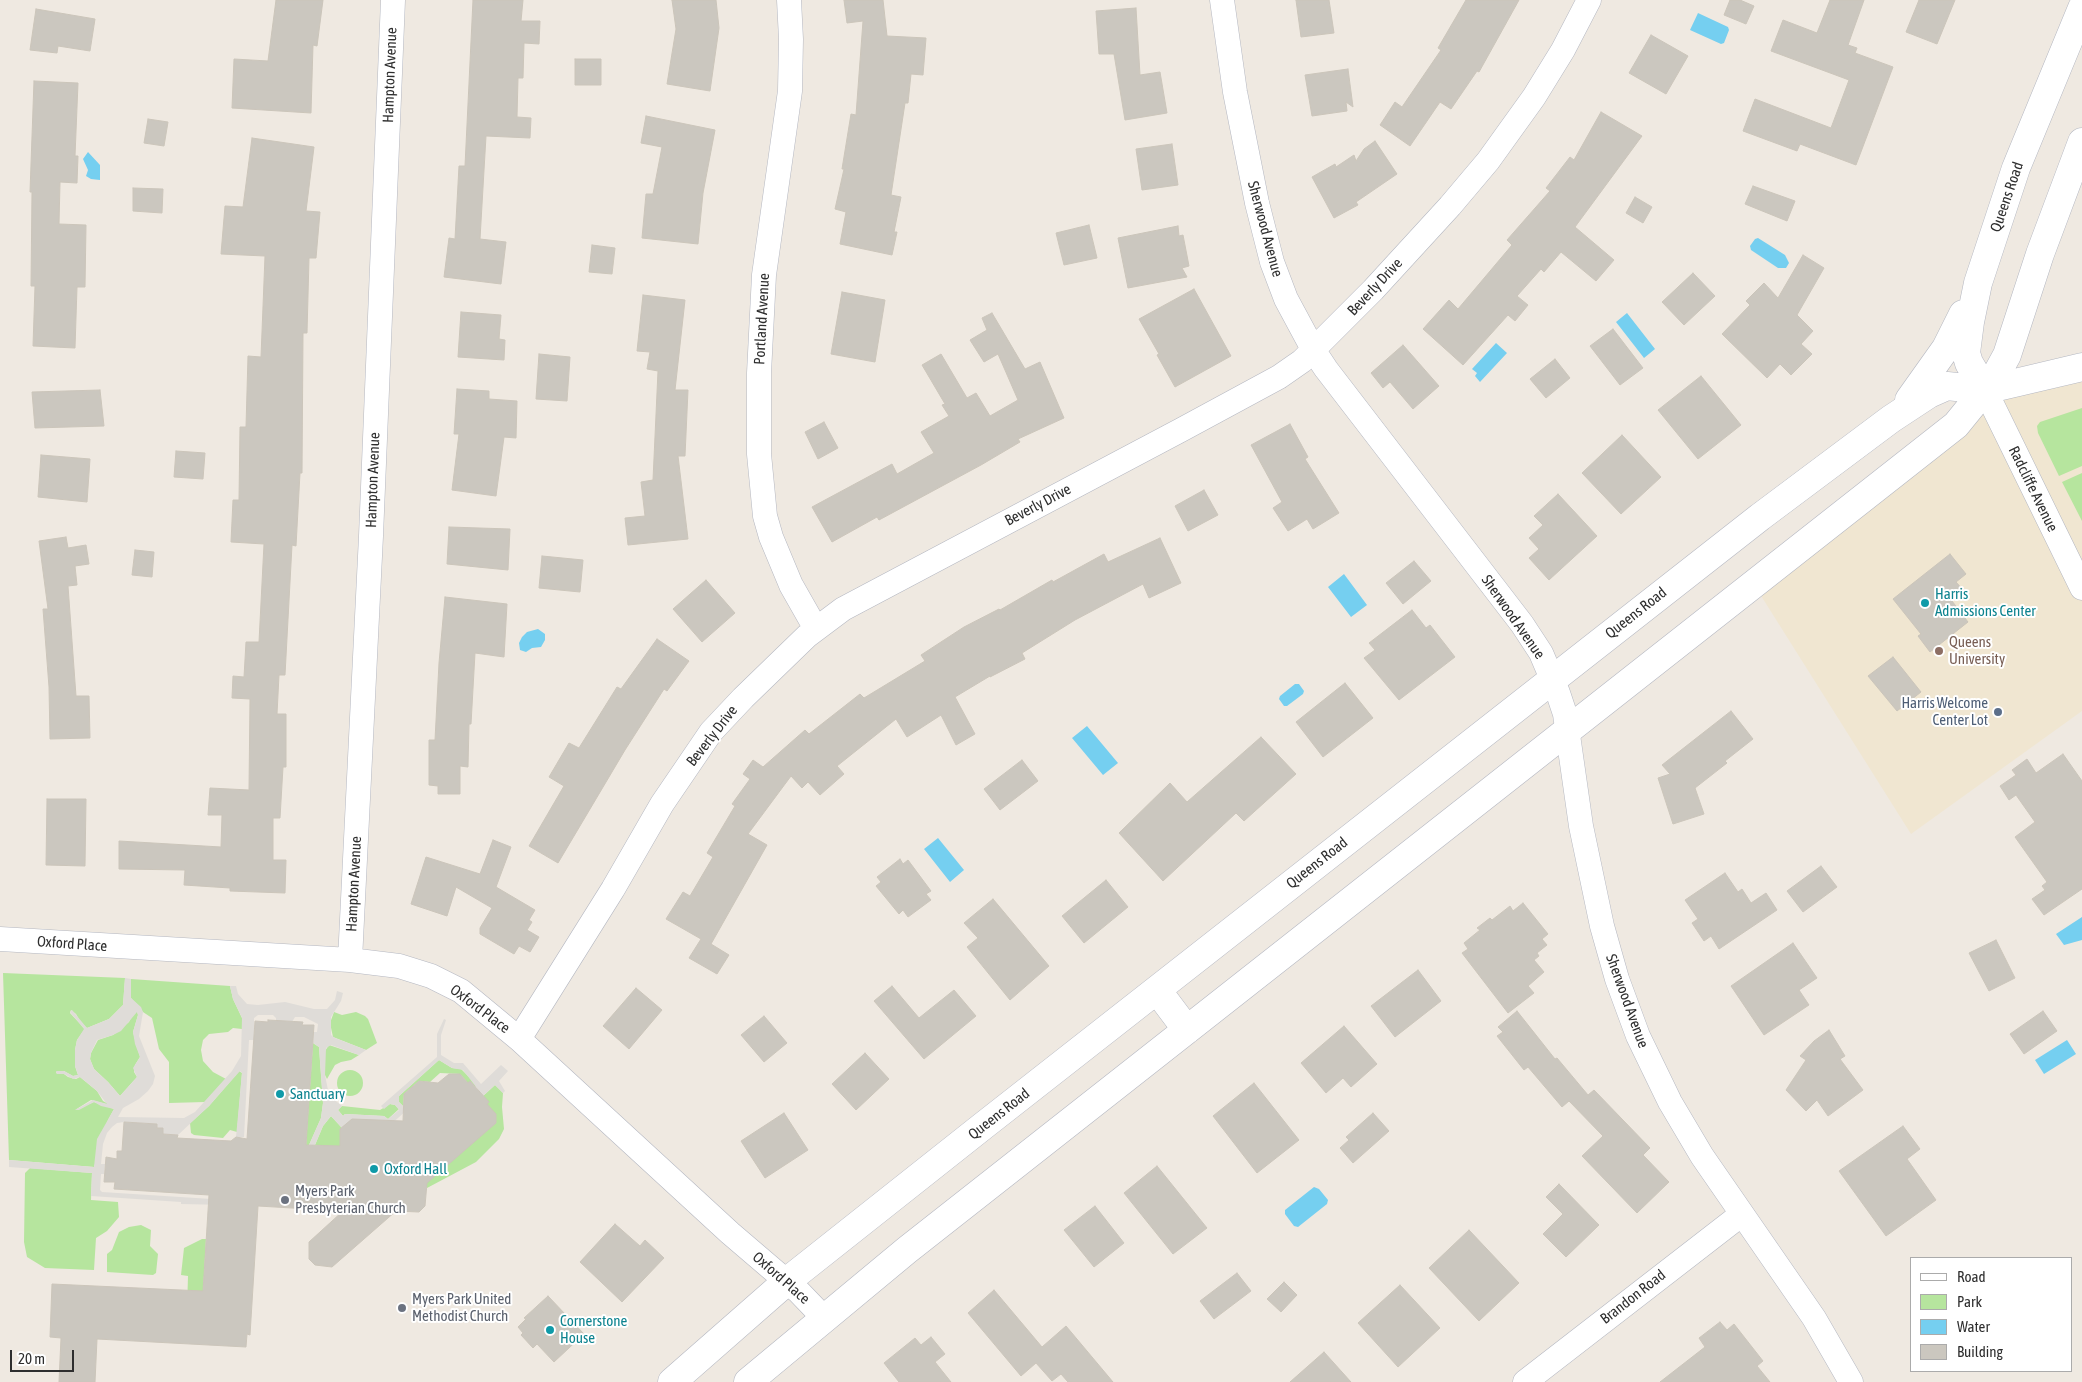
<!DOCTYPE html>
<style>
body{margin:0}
#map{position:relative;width:2082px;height:1382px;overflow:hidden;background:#efe9e1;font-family:"Asap Condensed",sans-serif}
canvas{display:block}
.legend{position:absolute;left:1910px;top:1257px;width:162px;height:115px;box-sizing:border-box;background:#fff;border:1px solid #ababab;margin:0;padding:6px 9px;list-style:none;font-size:15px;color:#2e2e2e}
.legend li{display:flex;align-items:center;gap:10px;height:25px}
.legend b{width:25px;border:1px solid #ababab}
.scale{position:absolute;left:10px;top:1350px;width:64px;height:22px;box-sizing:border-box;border:2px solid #2e2e2e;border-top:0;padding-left:6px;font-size:15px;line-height:18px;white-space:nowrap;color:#2e2e2e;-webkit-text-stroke:4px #fff;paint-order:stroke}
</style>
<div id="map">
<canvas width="2082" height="1382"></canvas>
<ul class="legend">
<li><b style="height:6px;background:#fff"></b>Road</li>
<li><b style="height:14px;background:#b6e59e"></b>Park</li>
<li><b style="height:14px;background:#75cff0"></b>Water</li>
<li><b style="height:14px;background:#cbc7bf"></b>Building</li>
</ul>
<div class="scale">20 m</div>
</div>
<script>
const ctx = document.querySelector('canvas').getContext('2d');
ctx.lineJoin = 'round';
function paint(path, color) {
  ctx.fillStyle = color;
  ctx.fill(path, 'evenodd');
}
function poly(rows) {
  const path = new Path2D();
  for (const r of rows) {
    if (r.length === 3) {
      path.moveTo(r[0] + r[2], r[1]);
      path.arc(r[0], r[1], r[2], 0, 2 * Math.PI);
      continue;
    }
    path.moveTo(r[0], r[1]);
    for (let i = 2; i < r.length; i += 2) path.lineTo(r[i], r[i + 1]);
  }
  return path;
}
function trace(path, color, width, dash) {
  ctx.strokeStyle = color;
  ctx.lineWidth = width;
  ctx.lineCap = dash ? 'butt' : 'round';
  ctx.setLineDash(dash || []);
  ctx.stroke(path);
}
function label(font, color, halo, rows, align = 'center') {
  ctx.font = font + ' "Asap Condensed",sans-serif';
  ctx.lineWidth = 4;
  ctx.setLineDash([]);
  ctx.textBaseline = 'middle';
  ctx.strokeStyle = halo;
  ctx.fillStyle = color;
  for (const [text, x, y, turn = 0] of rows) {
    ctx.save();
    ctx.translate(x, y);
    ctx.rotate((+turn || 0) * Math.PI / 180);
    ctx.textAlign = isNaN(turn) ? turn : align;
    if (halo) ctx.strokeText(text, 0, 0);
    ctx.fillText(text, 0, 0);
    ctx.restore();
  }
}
paint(poly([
 [2082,375,2082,711,1911,834,1758,591,1956,433,2012,394]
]), '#f0e6d1');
paint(poly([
 [2082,408,2082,466,2059,476,2038,433,2037,426,2040,422],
 [2082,473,2082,521,2062,482],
 [3,973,125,978,123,1005,109,1019,87,1028,81,1023,76,1014,71,1010,70,1013,85,1029,77,1040,75,1050,75,1066,78,1075,73,1076,64,1071,56,1072,57,1074,64,1074,68,1077,76,1079,80,1077,97,1091,103,1101,110,1105,91,1100,75,1110,94,1102,114,1109,108,1120,94,1167,9,1160],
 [131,979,230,986,233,999,242,1018,242,1029,233,1028,228,1032,209,1034,203,1040,201,1050,203,1061,213,1072,226,1079,205,1102,169,1103,169,1062,159,1049,152,1018,143,1012,131,998],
 [137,1011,138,1015,133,1032,140,1057,135,1065,134,1072,137,1077,120,1096,108,1082,94,1069,90,1059,91,1053,98,1040,113,1035,129,1022,133,1013],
 [334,1012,342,1015,356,1012,365,1016,368,1019,377,1043,366,1050,333,1037,330,1023],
 [313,1043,319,1047,323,1103,321,1118,309,1145,306,1145],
 [329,1045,359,1055,351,1060,341,1062,335,1065,327,1079,325,1075,325,1051],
 [439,1060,452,1068,461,1069,477,1085,475,1087,470,1081,468,1083,460,1074,440,1073,430,1082,419,1081,404,1094,403,1106,399,1102,399,1096],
 [350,1083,13],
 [239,1071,242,1073,237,1132,230,1130,223,1138,194,1135,191,1133,190,1123,209,1106],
 [495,1085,503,1093,502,1107,504,1129,499,1139,476,1162,427,1188,422,1183,487,1104,483,1096],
 [390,1104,395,1105,399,1109,388,1119,384,1116,345,1114,343,1116,338,1110,342,1106,380,1110],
 [331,1116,342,1128,339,1159,323,1146,315,1145,323,1126],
 [30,1168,92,1173,91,1200,118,1202,119,1217,107,1231,96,1238,94,1270,45,1268,27,1257,24,1242,25,1173],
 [141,1225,151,1230,150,1246,158,1254,156,1273,153,1275,107,1272,107,1254,112,1250,119,1232,129,1227],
 [202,1239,206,1239,202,1311,187,1310,188,1276,181,1275,184,1248]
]), '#b6e59e');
paint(poly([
 [125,978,131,979,131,998,141,1007,143,1012,139,1036,155,1076,153,1084,148,1091,139,1099,123,1108,118,1117,184,1118,195,1112,232,1071,241,1056,242,1018,233,999,230,986,236,986,238,994,247,1004,258,1005,285,1002,314,1009,327,1009,335,1000,337,991,343,993,341,1001,331,1017,331,1035,335,1038,366,1050,359,1055,331,1045,326,1048,325,1075,328,1090,332,1098,342,1106,338,1110,343,1116,345,1114,384,1116,388,1119,399,1110,395,1105,390,1104,384,1109,381,1106,437,1057,437,1034,444,1019,446,1020,441,1035,441,1055,454,1063,463,1063,481,1084,501,1065,508,1071,499,1081,505,1091,503,1093,495,1085,483,1096,463,1070,452,1068,439,1060,399,1096,399,1102,407,1110,389,1126,342,1128,331,1116,323,1126,315,1145,309,1145,321,1118,323,1103,319,1047,313,1043,314,1032,317,1032,318,1024,304,1017,295,1017,292,1022,276,1021,276,1018,273,1015,258,1015,254,1018,254,1040,249,1040,244,1137,236,1137,242,1073,240,1071,209,1106,178,1135,162,1134,163,1129,157,1128,157,1124,124,1122,117,1123,112,1127,107,1133,103,1144,101,1164,105,1164,104,1174,101,1174,100,1190,102,1192,227,1200,227,1205,181,1204,181,1202,91,1196,92,1173,9,1167,9,1160,94,1167,97,1139,114,1109,101,1106,94,1102,79,1110,75,1110,93,1100,107,1104,97,1091,80,1077,73,1079,64,1074,57,1074,56,1071,64,1071,73,1076,78,1075,75,1066,75,1050,77,1040,84,1029,70,1012,72,1010,87,1028,109,1019,123,1005],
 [137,1012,138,1015,133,1032,135,1044,140,1057,133,1068,137,1077,120,1096,108,1082,94,1069,90,1059,91,1053,97,1040,113,1035,121,1031]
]), '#dfdcd8');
paint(poly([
 [1698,13,1728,27,1729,30,1724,43,1721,44,1690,30],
 [88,152,100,165,100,180,91,179,86,176,88,170,83,159],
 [1758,238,1785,255,1789,263,1786,268,1778,268,1751,250,1750,246,1755,239],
 [1627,313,1655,349,1644,358,1616,322],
 [1496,343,1507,353,1480,382,1475,376,1477,373,1472,369],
 [1344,574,1367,605,1351,617,1328,587],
 [538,629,545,634,545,640,541,647,532,648,526,652,520,650,519,643,522,637,527,632],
 [1295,684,1299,684,1304,691,1303,694,1287,706,1284,706,1279,699,1280,696],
 [1087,726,1118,763,1103,775,1072,738],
 [938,838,964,870,950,882,924,849],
 [2082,917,2082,940,2064,945,2056,934],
 [2067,1040,2076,1054,2044,1074,2035,1060],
 [1314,1187,1319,1189,1328,1200,1327,1204,1298,1227,1294,1226,1285,1214,1285,1210]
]), '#75cff0');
const building = poly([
 [276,0,323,0,317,46,313,45,311,113,232,108,234,59,268,61,276,0],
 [473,0,523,0,521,21,540,21,539,44,524,43,523,78,518,78,517,117,531,118,530,138,486,136,480,239,506,242,501,284,444,277,449,238,455,239,459,166,465,166,473,0],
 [672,0,716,0,719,28,710,91,667,84,676,29,672,0],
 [844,0,883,0,887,36,926,38,923,75,911,74,908,103,905,103,891,195,901,197,894,232,897,232,892,255,840,244,846,212,835,209,844,169,842,169,851,114,856,115,863,21,847,23,844,0],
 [1296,0,1329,0,1334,33,1301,37,1296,0],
 [1466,0,1519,0,1479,72,1477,71,1451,109,1440,102,1410,146,1380,125,1395,102,1402,107,1441,50,1438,48,1466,0],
 [1730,0,1740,0,1754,6,1746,24,1724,15,1730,0],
 [1830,0,1864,0,1848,45,1857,48,1855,53,1893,67,1856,165,1800,144,1797,151,1743,131,1755,99,1831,128,1849,80,1771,51,1783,20,1817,33,1830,0],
 [1919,0,1955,0,1937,44,1906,32,1919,0],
 [1136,8,1140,75,1160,72,1167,113,1125,120,1114,54,1099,54,1096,11,1136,8],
 [36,9,95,19,90,51,58,46,57,53,30,50,36,9],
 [1651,35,1688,56,1666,94,1629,73,1651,35],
 [575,59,601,59,601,85,575,85,575,59],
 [1348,69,1353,107,1346,102,1347,111,1312,116,1305,75,1348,69],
 [34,81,78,83,75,156,78,156,77,183,60,182,59,224,86,225,85,287,77,287,75,348,33,346,35,286,31,286,32,192,30,192,34,81],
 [1601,112,1642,136,1575,227,1614,260,1596,281,1561,252,1544,272,1541,269,1517,296,1528,305,1515,321,1508,315,1463,365,1423,329,1449,300,1458,309,1512,245,1507,240,1550,191,1546,188,1570,157,1574,160,1601,112],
 [646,116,715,130,703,193,698,244,642,238,646,194,653,194,662,147,641,143,646,116],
 [148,119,168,122,164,146,144,143,148,119],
 [252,138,314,147,306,211,320,212,316,258,309,258,307,333,303,333,302,473,300,473,296,546,292,545,285,675,279,675,277,714,286,714,286,767,283,767,280,818,273,818,273,860,286,860,285,893,230,891,230,888,184,885,185,870,119,869,119,841,221,847,222,815,208,815,210,788,249,790,250,699,232,698,233,676,244,677,246,642,259,642,264,544,231,542,233,500,239,500,240,427,246,427,248,356,261,357,265,256,221,254,225,206,243,207,252,138],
 [1375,141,1397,174,1356,202,1358,205,1334,218,1312,177,1335,164,1336,167,1354,155,1356,161,1364,149,1375,141],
 [1172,144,1178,185,1142,190,1136,149,1172,144],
 [1753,186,1795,201,1787,221,1745,204,1753,186],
 [133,188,163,189,162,213,133,211,133,188],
 [1635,197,1652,207,1643,223,1626,213,1635,197],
 [1089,225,1097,258,1064,265,1056,233,1089,225],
 [1178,226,1179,236,1183,235,1189,266,1182,268,1187,277,1128,288,1118,238,1178,226],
 [592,245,615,248,612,274,589,272,592,245],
 [1803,255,1824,268,1797,315,1813,331,1801,344,1812,354,1791,375,1780,364,1767,378,1722,334,1750,305,1746,301,1764,283,1778,298,1803,255],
 [1693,273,1715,296,1684,325,1662,302,1693,273],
 [1194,289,1231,356,1175,387,1157,355,1159,354,1139,319,1194,289],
 [842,292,885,300,875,362,831,354,842,292],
 [643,295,685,300,675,390,688,390,685,456,678,456,688,539,628,545,625,518,645,516,641,482,653,480,658,371,647,369,650,352,637,351,643,295],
 [461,312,501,315,499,339,505,340,504,360,458,357,461,312],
 [992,313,1025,369,1040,362,1064,418,1018,439,1020,442,981,465,879,520,877,517,832,542,812,507,892,464,897,474,934,453,921,432,949,416,942,405,945,404,922,365,941,354,967,398,976,393,990,416,1018,400,998,354,984,362,970,340,987,330,982,318,992,313],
 [1613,329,1643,368,1620,385,1590,346,1613,329],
 [1403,345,1439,386,1413,409,1390,382,1383,388,1371,373,1403,345],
 [539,354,570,357,567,401,536,399,539,354],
 [1555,359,1570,378,1546,398,1530,379,1555,359],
 [1701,376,1741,425,1698,459,1658,410,1701,376],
 [457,389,489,391,489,399,517,401,516,438,504,437,496,496,452,490,459,434,454,434,457,389],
 [100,390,104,426,35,428,32,392,100,390],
 [824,422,838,448,818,459,805,432,824,422],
 [1290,424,1308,457,1305,459,1339,513,1313,529,1307,519,1288,531,1273,508,1282,502,1251,445,1290,424],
 [1622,435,1661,477,1621,514,1582,473,1622,435],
 [176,451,205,453,203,479,174,477,176,451],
 [41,455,90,459,87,502,38,497,41,455],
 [1204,490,1218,515,1188,531,1175,506,1204,490],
 [1558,494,1597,536,1549,580,1529,558,1539,549,1529,538,1543,525,1534,516,1558,494],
 [449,527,510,529,508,570,447,564,449,527],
 [66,537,68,548,86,545,89,564,75,566,77,585,68,586,76,696,89,696,90,738,50,739,49,687,43,609,48,609,39,541,66,537],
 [1160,538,1181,583,1149,598,1143,584,1075,620,1022,653,1025,659,990,677,990,676,955,697,975,734,956,745,941,715,907,737,896,719,837,766,844,774,820,795,808,782,802,788,791,776,748,834,767,845,711,944,729,955,717,974,689,958,701,939,666,919,683,892,690,896,713,857,707,853,735,806,732,804,750,779,743,774,753,760,763,767,805,730,809,734,860,694,864,698,925,661,921,655,964,627,999,609,1000,610,1052,580,1053,582,1104,554,1108,562,1160,538],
 [135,550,154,552,152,577,132,575,135,550],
 [1950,554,1966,574,1956,582,1964,591,1952,601,1968,622,1930,652,1918,636,1921,634,1893,599,1950,554],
 [542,556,583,560,580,592,539,588,542,556],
 [1414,561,1431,581,1403,604,1386,583,1414,561],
 [706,580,735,613,702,642,673,609,706,580],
 [445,597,507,604,504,657,475,653,471,724,469,724,468,767,460,766,460,794,438,794,438,786,429,785,429,740,435,740,439,663,445,597],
 [1412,610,1426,628,1430,625,1455,657,1399,700,1364,658,1375,650,1369,643,1412,610],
 [657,639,689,661,667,691,664,689,625,750,558,863,529,846,564,786,549,777,569,743,579,748,617,687,621,689,657,639],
 [1893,657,1921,692,1897,711,1868,676,1893,657],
 [1345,683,1373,718,1323,757,1296,722,1345,683],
 [1731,711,1753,739,1725,761,1727,763,1695,788,1704,814,1673,824,1658,778,1670,774,1662,765,1731,711],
 [1261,737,1296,774,1244,821,1236,813,1163,881,1119,833,1170,783,1187,802,1261,737],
 [2063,754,2082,781,2082,889,2044,915,2032,899,2045,890,2042,886,2047,882,2015,837,2035,822,2016,795,2009,800,2000,786,2016,775,2012,770,2027,759,2036,773,2063,754],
 [1022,760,1038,781,1000,810,984,789,1022,760],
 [47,799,86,799,85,866,46,865,47,799],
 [493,840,511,847,496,887,535,910,529,920,532,922,527,930,539,937,530,952,519,946,514,954,480,934,480,928,492,908,456,887,447,916,411,904,426,857,480,874,493,840],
 [900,859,903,864,908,860,931,891,926,894,931,900,908,917,903,910,899,914,876,886,881,882,877,877,900,859],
 [1821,866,1837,887,1803,912,1787,891,1821,866],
 [1725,873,1738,892,1742,889,1751,903,1766,893,1777,910,1719,949,1711,936,1704,941,1692,923,1698,919,1685,900,1725,873],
 [1106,880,1128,907,1084,943,1062,916,1106,880],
 [993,899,1049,966,1010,1000,967,947,978,938,964,923,993,899],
 [1523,903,1548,934,1542,939,1547,945,1537,953,1539,956,1534,960,1544,972,1528,986,1534,993,1508,1013,1462,953,1468,949,1464,943,1480,930,1477,928,1490,918,1492,920,1510,906,1513,911,1523,903],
 [1996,940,2015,978,1989,991,1969,953,1996,940],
 [1793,943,1817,978,1799,990,1809,1005,1764,1035,1731,986,1793,943],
 [1418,970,1441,1001,1395,1037,1371,1006,1418,970],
 [892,986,919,1018,954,990,976,1016,924,1059,874,1001,892,986],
 [636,988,662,1010,629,1049,603,1026,636,988],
 [1517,1011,1555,1059,1557,1058,1588,1095,1594,1090,1650,1148,1643,1155,1669,1182,1637,1213,1582,1156,1603,1136,1569,1101,1562,1107,1528,1067,1524,1070,1497,1036,1503,1032,1498,1027,1517,1011],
 [2043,1011,2057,1031,2024,1054,2010,1034,2043,1011],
 [764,1016,787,1043,764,1062,741,1035,764,1016],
 [268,1020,303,1022,302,1025,314,1025,306,1145,340,1146,340,1129,352,1119,403,1121,404,1094,419,1081,438,1083,449,1074,460,1074,468,1083,470,1081,489,1102,487,1104,496,1114,496,1123,427,1183,425,1206,419,1212,396,1211,332,1267,315,1265,309,1259,309,1242,343,1211,258,1206,250,1335,247,1334,246,1347,97,1339,95,1382,59,1382,61,1338,50,1337,52,1284,203,1291,209,1195,114,1189,115,1182,104,1182,106,1157,117,1159,117,1151,122,1151,124,1122,157,1124,157,1128,163,1128,163,1134,178,1135,177,1138,231,1141,236,1137,247,1139,255,1021,268,1022,268,1020],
 [1344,1026,1377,1064,1351,1087,1343,1078,1326,1093,1301,1063,1344,1026],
 [1829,1030,1845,1056,1840,1059,1863,1090,1828,1116,1817,1100,1806,1111,1786,1090,1806,1060,1800,1056,1814,1041,1829,1030],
 [865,1053,889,1079,856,1110,832,1084,865,1053],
 [1254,1083,1299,1140,1257,1173,1213,1116,1254,1083],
 [784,1113,808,1150,765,1178,741,1141,784,1113],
 [1373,1113,1389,1131,1353,1163,1340,1148,1349,1140,1346,1137,1373,1113],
 [1903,1126,1920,1149,1907,1159,1936,1200,1886,1236,1839,1171,1903,1126],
 [1157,1166,1207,1228,1173,1254,1124,1193,1157,1166],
 [1559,1184,1599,1225,1566,1257,1543,1234,1563,1214,1546,1197,1559,1184],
 [1095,1206,1124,1243,1094,1267,1064,1230,1095,1206],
 [615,1224,640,1246,645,1240,664,1258,622,1302,580,1262,615,1224],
 [1469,1230,1519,1283,1479,1321,1429,1268,1469,1230],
 [1237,1273,1251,1291,1214,1319,1200,1301,1237,1273],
 [1284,1282,1297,1295,1281,1312,1267,1299,1284,1282],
 [1400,1285,1440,1328,1398,1367,1358,1323,1400,1285],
 [994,1290,1042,1347,1066,1326,1113,1382,1068,1382,1061,1374,1052,1381,1036,1363,1021,1376,968,1313,994,1290],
 [548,1296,584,1334,554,1362,537,1344,533,1348,521,1335,523,1333,518,1327,526,1319,524,1318,548,1296],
 [1720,1322,1727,1330,1734,1324,1763,1361,1757,1366,1770,1382,1660,1382,1705,1347,1699,1338,1720,1322],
 [931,1337,945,1354,935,1362,951,1382,899,1382,884,1363,915,1338,921,1345,931,1337],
 [1324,1352,1351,1382,1290,1382,1324,1352]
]);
paint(building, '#cbc7bf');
trace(building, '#cbc5ba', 1);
const street = poly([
 [789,0,791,39,790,91,764,275,759,373,759,454,765,516,771,537,791,585,816,629],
 [1222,0,1235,92,1257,203,1272,262,1286,299,1314,351,1326,369,1522,624,1541,653,1558,693,1565,714,1581,826,1602,926,1617,979,1638,1036,1670,1102,1702,1156,1814,1318,1851,1382],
 [1985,390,2082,588],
 [0,939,350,960,399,966,431,976,461,991,519,1039,730,1233,799,1292,823,1317],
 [350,960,371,536,393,0],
 [519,1039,613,889,662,804,711,732,743,698,807,636,843,609,1181,430,1279,377,1302,361,1373,290,1450,206,1488,161,1534,97,1563,50,1589,0],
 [1525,1382,1742,1214]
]);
const secondary = poly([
 [1985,390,1969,363,1966,353,1970,322,1978,283,2016,168,2082,8],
 [1909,400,1946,348,1963,314],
 [1157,990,1187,1030],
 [672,1382,786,1282,983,1126,1760,517,1891,419,1929,394,1947,386,1985,390,2082,367],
 [748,1382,907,1250,1956,425,1995,377,2007,355,2040,254,2082,142]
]);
trace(street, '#b4b7c1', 25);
trace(secondary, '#b4b7c1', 29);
trace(street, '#fff', 24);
trace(secondary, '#fff', 28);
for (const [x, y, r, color] of [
 [1925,603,5,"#0f9aa8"],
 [1939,651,5,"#8d6e63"],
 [1998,712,5,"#5c6f8a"],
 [280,1094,5,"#0f9aa8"],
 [374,1169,5,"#0f9aa8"],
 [285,1200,5,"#6b7280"],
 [402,1308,5,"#6b7280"],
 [550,1330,5,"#0f9aa8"]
]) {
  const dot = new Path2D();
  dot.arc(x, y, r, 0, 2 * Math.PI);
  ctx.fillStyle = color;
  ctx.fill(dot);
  trace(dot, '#fff', 2);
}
label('15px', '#2e2e2e', '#fff', [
 ["Hampton Avenue",390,75,-88],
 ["Queens Road",2007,197,-71],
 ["Sherwood Avenue",1265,229,75],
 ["Beverly Drive",1375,287,-47],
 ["Portland Avenue",762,319,-87],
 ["Hampton Avenue",373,480,-88],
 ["Radcliffe Avenue",2033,489,64],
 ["Beverly Drive",1038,505,-28],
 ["Queens Road",1636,613,-38],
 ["Sherwood Avenue",1513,617,55],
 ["Beverly Drive",712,736,-52],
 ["Queens Road",1317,863,-38],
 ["Hampton Avenue",354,884,-87],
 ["Oxford Place",72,944,4],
 ["Sherwood Avenue",1627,1001,70],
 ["Oxford Place",480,1009,37],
 ["Queens Road",999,1114,-38],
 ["Oxford Place",781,1278,41],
 ["Brandon Road",1633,1297,-38]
]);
label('15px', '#0d838f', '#fff', [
 ["Harris",1935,594],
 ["Admissions Center",1935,611],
 ["Sanctuary",290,1094],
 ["Oxford Hall",384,1169],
 ["Cornerstone",560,1321],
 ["House",560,1338]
], 'left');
label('15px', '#785e54', '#fff', [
 ["Queens",1949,642],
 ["University",1949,659]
], 'left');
label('15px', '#4e5e75', '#fff', [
 ["Harris Welcome",1988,703],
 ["Center Lot",1988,720]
], 'right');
label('15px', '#5b616d', '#fff', [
 ["Myers Park",295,1191],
 ["Presbyterian Church",295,1208],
 ["Myers Park United",412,1299],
 ["Methodist Church",412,1316]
], 'left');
</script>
